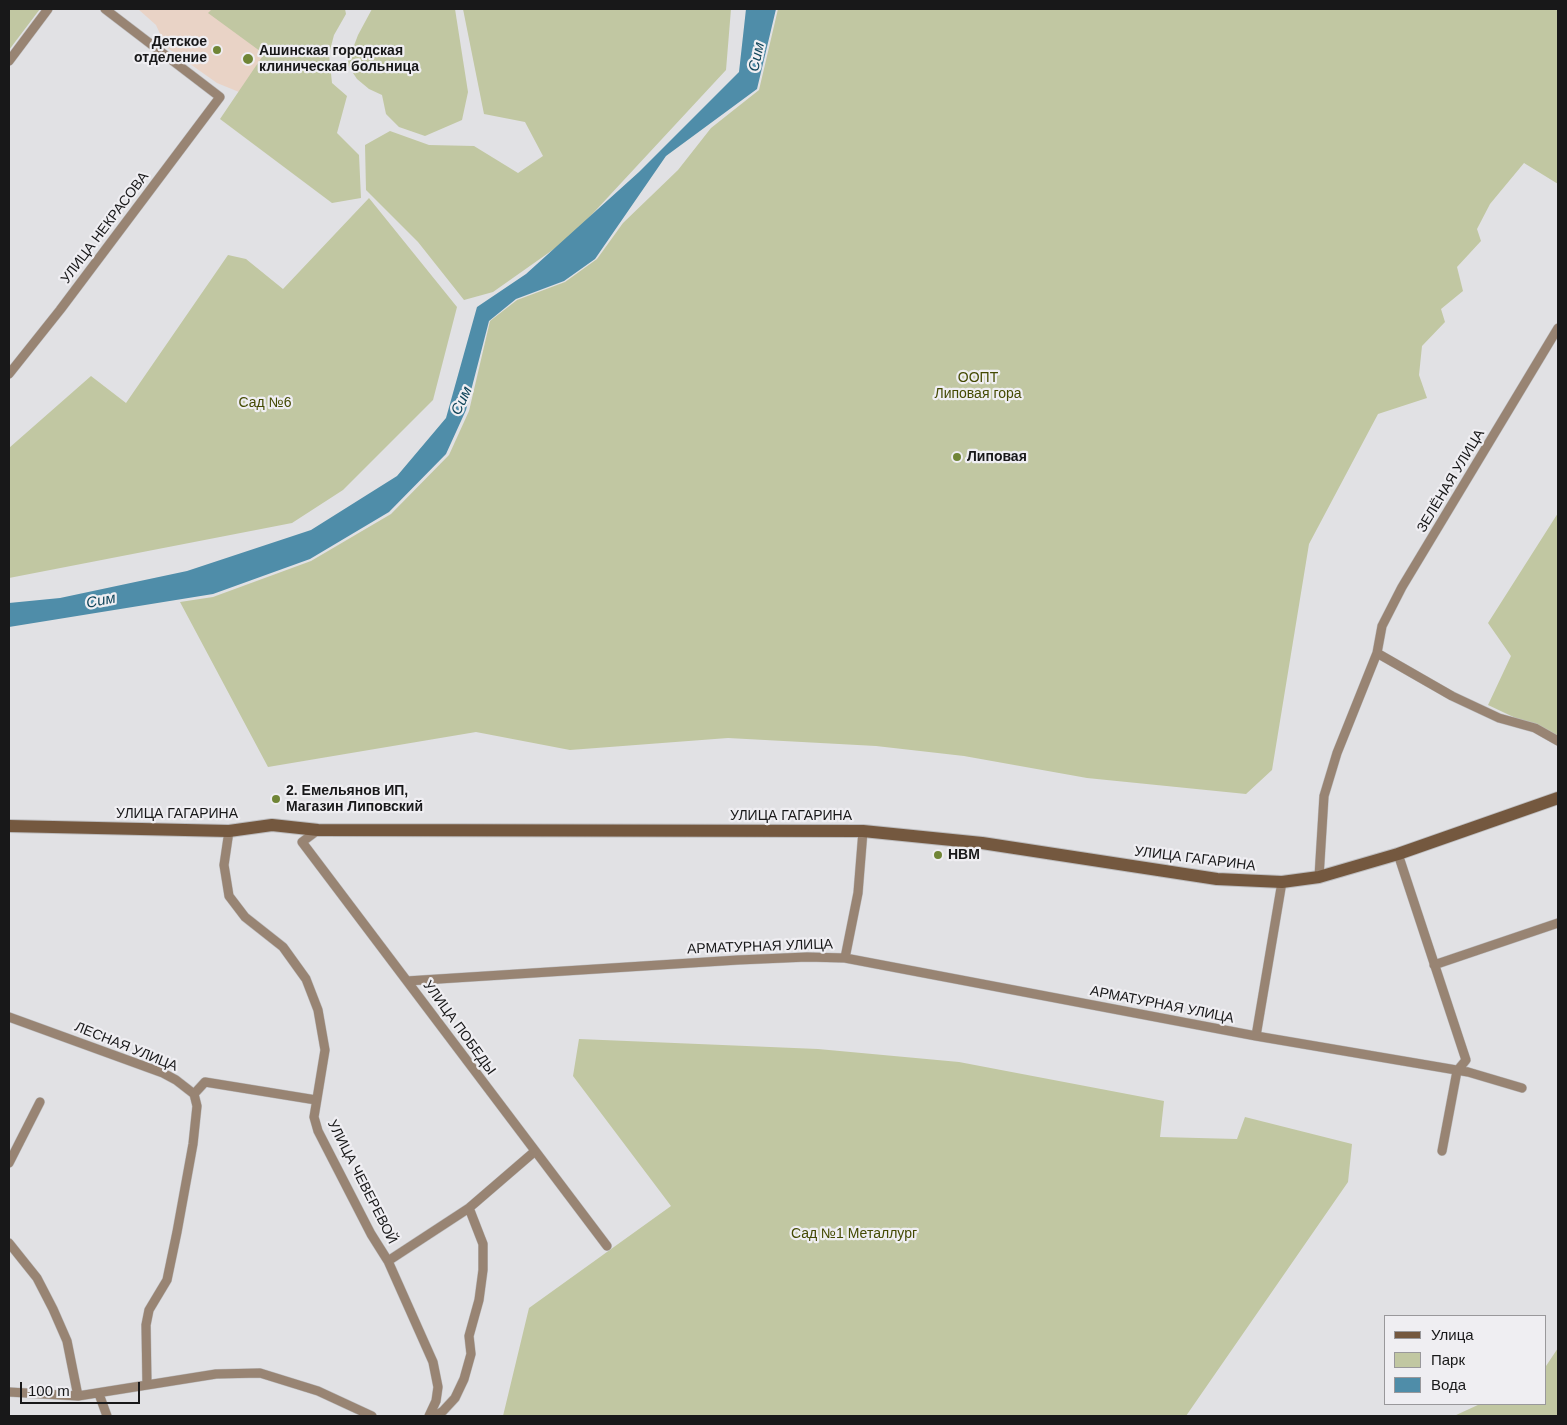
<!DOCTYPE html>
<meta charset="utf-8">
<style>
body{margin:0}
#map{position:relative;width:1567px;height:1425px;overflow:hidden;background:#e1e1e4;font-family:Helvetica,sans-serif}
canvas{display:block}
.frame{position:absolute;inset:0;border:10px solid #181819;pointer-events:none}
.legend{position:absolute;left:1384px;top:1315px;width:162px;height:90px;box-sizing:border-box;background:#efeef2;border:1px solid #99989b;margin:0;padding:6px 9px;list-style:none;font-size:15px;color:#181819}
.legend li{display:flex;align-items:center;gap:10px;height:25px}
.legend b{width:25px;border:1px solid #99989b}
.scale{position:absolute;left:20px;top:1382px;width:120px;height:22px;box-sizing:border-box;border:2px solid #181819;border-top:0;padding-left:6px;font-size:15px;line-height:18px;white-space:nowrap;color:#181819;-webkit-text-stroke:4px #efeef2;paint-order:stroke}
</style>
<div id="map">
<canvas width="1567" height="1425"></canvas>
<div class="frame"></div>
<ul class="legend">
<li><b style="height:6px;background:#74583f"></b>Улица</li>
<li><b style="height:14px;background:#c1c7a2"></b>Парк</li>
<li><b style="height:14px;background:#4f8da9"></b>Вода</li>
</ul>
<div class="scale">100 m</div>
</div>
<script>
const ctx = document.querySelector('canvas').getContext('2d');
ctx.lineJoin = 'round';
function paint(path, color) {
  ctx.fillStyle = color;
  ctx.fill(path, 'evenodd');
}
function poly(rows) {
  const path = new Path2D();
  for (const r of rows) {
    path.moveTo(r[0], r[1]);
    for (let i = 2; i < r.length; i += 2) path.lineTo(r[i], r[i + 1]);
  }
  return path;
}
function trace(path, color, width, dash) {
  ctx.strokeStyle = color;
  ctx.lineWidth = width;
  ctx.lineCap = dash ? 'butt' : 'round';
  ctx.setLineDash(dash || []);
  ctx.stroke(path);
}
function label(font, color, halo, rows, align = 'center') {
  ctx.font = font + ' Helvetica,sans-serif';
  ctx.lineWidth = 4.5;
  ctx.setLineDash([]);
  ctx.textBaseline = 'middle';
  ctx.strokeStyle = halo;
  ctx.fillStyle = color;
  for (const [text, x, y, turn = 0] of rows) {
    ctx.save();
    ctx.translate(x, y);
    ctx.rotate((+turn || 0) * Math.PI / 180);
    ctx.textAlign = isNaN(turn) ? turn : align;
    if (halo) ctx.strokeText(text, 0, 0);
    ctx.fillText(text, 0, 0);
    ctx.restore();
  }
}
paint(poly([
 [138,9,332,9,308,71,239,92,217,83,166,47,156,25]
]), '#e9d3c6');
paint(poly([
 [9,9,40,9,9,50],
 [212,9,345,9,346,14,334,35,329,54,332,83,347,96,337,133,359,155,361,198,332,203,220,119,264,54,208,13],
 [372,9,455,9,468,92,462,120,425,136,399,127,386,114,382,95,369,89,357,79,347,64,358,35],
 [463,9,731,9,726,70,571,237,493,292,464,300,418,242,366,190,365,145,390,131,429,145,474,146,518,173,543,156,525,122,484,114],
 [778,9,1558,9,1558,184,1524,163,1490,204,1477,229,1481,241,1457,267,1463,291,1441,309,1445,322,1422,346,1419,375,1427,398,1378,414,1309,544,1272,770,1246,794,1087,778,964,756,876,746,728,738,570,750,476,732,268,767,180,602,213,597,311,561,391,514,449,455,469,411,490,321,517,300,565,282,597,259,623,223,678,170,711,128,759,90],
 [369,198,457,307,433,400,343,490,292,523,9,578,9,448,91,376,126,403,228,255,246,259,283,289],
 [1558,513,1558,738,1488,705,1511,656,1488,623],
 [579,1039,818,1049,959,1062,1164,1101,1160,1137,1237,1139,1245,1117,1352,1144,1348,1182,1186,1416,503,1416,529,1308,671,1206,573,1076],
 [1558,1348,1558,1416,1454,1416,1480,1404,1546,1404,1546,1366]
]), '#c1c7a2');
paint(poly([
 [746,9,776,9,757,89,666,156,595,259,564,281,516,299,489,321,466,410,446,454,389,512,310,559,213,594,9,627,9,603,60,598,187,571,311,530,397,476,446,418,477,307,526,274,639,172,739,72]
]), '#4f8da9');
const street = poly([
 [9,61,48,9],
 [9,374,60,310,220,97,105,9],
 [1377,653,1452,696,1499,718,1535,728,1558,741],
 [318,830,302,842,607,1246],
 [229,831,224,865,229,896,245,917,283,947,306,979,318,1010,325,1050,314,1117,318,1131,371,1234,388,1261,433,1362,438,1387,436,1401,429,1416],
 [1398,854,1466,1060,1457,1071,1442,1151],
 [1319,877,1324,796,1337,753,1377,653,1382,626,1402,587,1558,328],
 [845,958,858,893,863,831],
 [1434,965,1558,923],
 [407,981,738,960,807,957,845,958,1256,1036,1468,1072,1522,1088],
 [9,1017,163,1073,176,1080,194,1094,205,1082,316,1100],
 [1256,1036,1282,882],
 [9,1163,40,1102],
 [9,1243,37,1278,53,1309,67,1341,78,1396],
 [388,1261,469,1208,534,1152],
 [147,1385,146,1325,149,1310,167,1280,177,1232,193,1144,197,1106,194,1094],
 [9,1392,78,1396,216,1374,260,1373,318,1391,372,1416],
 [99,1394,107,1416],
 [435,1416,443,1411,455,1398,464,1379,471,1354,469,1336,479,1300,483,1270,483,1244,469,1208]
]);
const secondary = poly([
 [9,826,229,831,272,825,318,830,863,831,982,843,1217,879,1282,882,1319,877,1398,854,1558,798]
]);
trace(street, '#bdbdbf', 10);
trace(secondary, '#bdbdbf', 14);
trace(street, '#988473', 9);
trace(secondary, '#74583f', 12);
for (const [x, y, r, color] of [
 [217,50,5,"#708536"],
 [248,59,6,"#708536"],
 [957,457,5,"#708536"],
 [276,799,5,"#708536"],
 [938,855,5,"#708536"]
]) {
  const dot = new Path2D();
  dot.arc(x, y, r, 0, 2 * Math.PI);
  ctx.fillStyle = color;
  ctx.fill(dot);
  trace(dot, '#efeef2', 2);
}
label('bold 14px', '#181819', '#efeef2', [
 ["Детское",207,42,"right"],
 ["отделение",207,58,"right"],
 ["Ашинская городская",259,51],
 ["клиническая больница",259,67],
 ["Липовая",967,457],
 ["2. Емельянов ИП,",286,791],
 ["Магазин Липовский",286,807],
 ["НВМ",948,855]
], 'left');
label('14px', '#181819', '#efeef2', [
 ["УЛИЦА НЕКРАСОВА",105,228,-53],
 ["ЗЕЛЁНАЯ УЛИЦА",1451,481,-59],
 ["УЛИЦА ГАГАРИНА",177,814],
 ["УЛИЦА ГАГАРИНА",791,816],
 ["УЛИЦА ГАГАРИНА",1195,859,7],
 ["АРМАТУРНАЯ УЛИЦА",760,947,-2],
 ["АРМАТУРНАЯ УЛИЦА",1162,1005,11],
 ["УЛИЦА ПОБЕДЫ",459,1028,54],
 ["ЛЕСНАЯ УЛИЦА",126,1047,22],
 ["УЛИЦА ЧЕВЕРЕВОЙ",362,1182,63]
]);
label('14px', '#444a03', '#efeef2', [
 ["ООПТ",978,378],
 ["Липовая гора",978,394],
 ["Сад №6",265,403],
 ["Сад №1 Металлург",854,1234]
]);
label('italic 15px', '#10455a', '#efeef2', [
 ["Сим",757,57,-78],
 ["Сим",462,401,-65],
 ["Сим",101,601,-11]
]);
</script>
